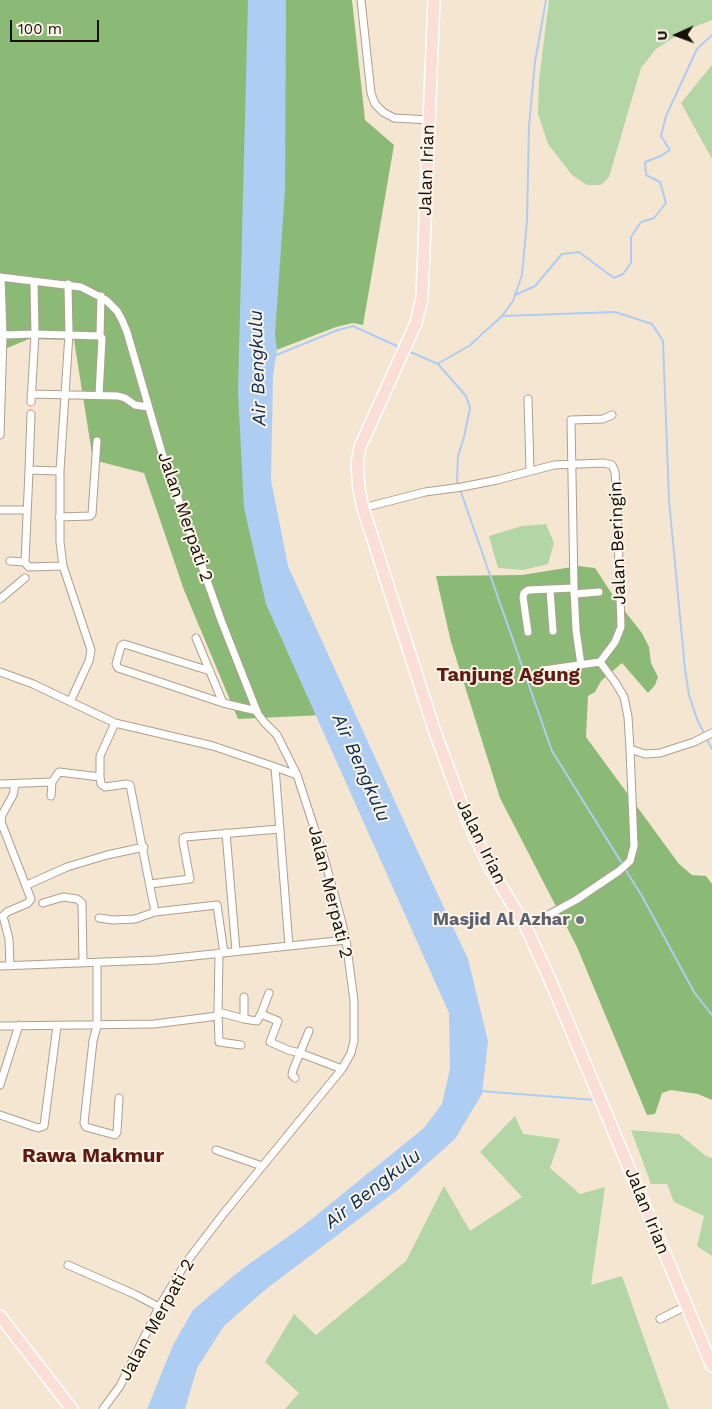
<!DOCTYPE html>
<style>
body{margin:0}
#map{position:relative;width:712px;height:1409px;overflow:hidden;background:#f5e6d2;font-family:"Work Sans",sans-serif}
canvas{display:block}
.north{position:absolute;left:652px;top:10px;width:50px;height:50px;-webkit-text-stroke:4px #fdf4e8;paint-order:stroke;rotate:268deg;font-size:14px;font-weight:700;line-height:20px;text-align:center;color:#151009}
.north::after{content:'';display:block;margin:auto;width:18px;height:22px;background:#151009;clip-path:polygon(50% 0,100% 100%,50% 72%,0 100%)}
.scale{position:absolute;left:10px;top:20px;width:89px;height:22px;box-sizing:border-box;border:2px solid #151009;border-top:0;padding-left:6px;font-size:15px;line-height:18px;white-space:nowrap;color:#151009;-webkit-text-stroke:4px #fdf4e8;paint-order:stroke}
</style>
<div id="map">
<canvas width="712" height="1409"></canvas>
<div class="north">U</div>
<div class="scale">100 m</div>
</div>
<script>
const ctx = document.querySelector('canvas').getContext('2d');
ctx.lineJoin = 'round';
function paint(path, color) {
  ctx.fillStyle = color;
  ctx.fill(path, 'evenodd');
}
function poly(rows) {
  const path = new Path2D();
  for (const r of rows) {
    path.moveTo(r[0], r[1]);
    for (let i = 2; i < r.length; i += 2) path.lineTo(r[i], r[i + 1]);
  }
  return path;
}
function trace(path, color, width, dash) {
  ctx.strokeStyle = color;
  ctx.lineWidth = width;
  ctx.lineCap = dash ? 'butt' : 'round';
  ctx.setLineDash(dash || []);
  ctx.stroke(path);
}
function label(font, color, halo, rows, align = 'center') {
  ctx.font = font + ' "Work Sans",sans-serif';
  ctx.lineWidth = 4;
  ctx.setLineDash([]);
  ctx.textBaseline = 'middle';
  ctx.strokeStyle = halo;
  ctx.fillStyle = color;
  for (const [text, x, y, turn = 0] of rows) {
    ctx.save();
    ctx.translate(x, y);
    ctx.rotate((+turn || 0) * Math.PI / 180);
    ctx.textAlign = isNaN(turn) ? turn : align;
    if (halo) ctx.strokeText(text, 0, 0);
    ctx.fillText(text, 0, 0);
    ctx.restore();
  }
}
paint(poly([
 [549,0,712,0,712,20,684,31,656,49,641,68,609,177,601,185,587,185,572,175,548,144,538,114,539,80],
 [712,65,712,159,681,103],
 [546,524,554,543,548,564,523,570,498,568,489,536,522,526],
 [515,1116,523,1134,560,1139,550,1168,580,1194,605,1187,591,1285,622,1276,669,1409,285,1409,299,1393,265,1362,294,1314,316,1335,406,1261,444,1186,470,1231,522,1197,480,1152],
 [631,1130,679,1134,706,1156,712,1158,712,1256,697,1246,704,1216,674,1202,667,1184,651,1184]
]), '#b4d6a6');
paint(poly([
 [0,0,352,0,365,120,394,145,363,325,353,323,336,327,266,354,243,384,323,715,238,719,184,590,144,473,93,460,74,340,29,339,0,351],
 [578,566,595,568,616,600,642,633,649,647,651,663,658,677,655,685,648,693,622,663,601,681,595,692,588,696,586,737,679,864,692,875,706,876,712,884,712,1100,698,1094,671,1090,662,1093,655,1114,647,1115,577,947,500,798,451,642,436,576,522,575]
]), '#8bba77');
paint(poly([
 [248,0,286,0,285,190,275,334,277,349,273,377,271,480,288,566,418,852,468,959,488,1041,482,1094,455,1139,400,1188,266,1289,224,1326,197,1368,185,1409,147,1409,173,1345,193,1310,242,1269,303,1226,424,1128,442,1104,450,1069,449,1013,266,604,244,508,238,392]
]), '#aecdf3');
trace(poly([
 [515,295,535,286,562,254,579,252,614,278,623,274,631,263,631,237,641,222,654,218,666,203,660,182,646,175,645,162,661,156,670,150,661,136,666,116,697,49,712,35],
 [502,316,513,301,522,275,527,220,529,126,535,62,546,0],
 [408,351,438,364,466,396,470,408,464,437,458,456,457,481,552,751,623,865],
 [274,356,338,330,353,326,399,347],
 [439,363,469,346,502,316,615,312,652,324,663,341,669,500,685,669,689,695,697,719,704,733],
 [706,738,712,749],
 [625,869,642,896,694,992,712,1015],
 [480,1091,595,1100]
]), '#aecdf3', 2);
const minor = poly([
 [361,0,371,93,375,104,383,112,394,118,429,120],
 [0,277,81,287,106,300,117,311,122,320,127,332,162,453,221,620,258,714,264,722,277,735,297,775,325,861,341,919,346,940,354,1001,354,1041,351,1053,342,1069,224,1213,185,1264,159,1307,120,1386,103,1409],
 [68,284,69,334,60,471,60,542,63,566,91,650,89,661,70,702],
 [3,335,35,334,100,336,102,338,99,395],
 [100,336,101,296],
 [31,394,118,396,125,398,135,405,148,407],
 [528,399,530,471],
 [31,402,35,334,34,282],
 [31,414,29,470,60,471],
 [0,435,3,335,1,277],
 [29,470,25,563,29,567,63,566],
 [363,508,425,492,462,487,497,480,554,465,604,463,612,465,615,472,617,502,621,627,615,642,600,662,615,682,624,697,628,717,630,749,645,754,660,753,694,742,712,733],
 [0,510,27,510],
 [59,517,90,516,92,514,97,441],
 [10,561,25,562],
 [550,590,553,631],
 [574,594,599,592],
 [0,599,25,578],
 [528,632,523,597,524,593,528,590,574,588],
 [196,638,223,703],
 [581,665,576,630,574,588,571,420,603,419,612,415],
 [544,670,600,662],
 [210,671,124,644,121,646,116,664,118,668,223,703,257,711],
 [0,672,33,684,115,723,213,746,275,767,289,946],
 [275,767,297,775],
 [100,777,100,756,115,723],
 [0,784,52,782,59,772,100,777,101,784,105,787,126,784,130,785,155,912],
 [51,796,52,782],
 [226,833,236,951],
 [150,884,190,879,183,842,183,838,185,837,279,829],
 [27,885,67,867,107,855,144,847],
 [43,903,63,897,77,899,82,903,83,963],
 [99,918,113,920,135,919,155,912,217,905,224,953],
 [526,927,576,900,619,871,630,861,634,846,630,749],
 [219,953,218,1012,219,1042,241,1045],
 [97,963,97,1026,93,1041,84,1123,86,1127,115,1135,117,1132,119,1098],
 [0,966,156,960,346,940],
 [10,966,9,939,3,916,7,912,28,903,31,899,1,822,2,815,13,795,15,785],
 [218,1012,244,1019,244,997],
 [261,1014,269,993],
 [244,1019,257,1021,261,1014,278,1021,270,1042,288,1050,300,1053,342,1069],
 [0,1026,154,1024,218,1016],
 [295,1078,292,1075,293,1070,309,1031],
 [0,1085,19,1025],
 [0,1115,38,1128,44,1126,57,1026],
 [216,1150,262,1166],
 [68,1265,134,1294,159,1307],
 [660,1319,686,1306]
]);
const primary = poly([
 [434,0,422,298,416,323,360,447,357,464,359,489,363,508,435,732,467,819,489,866,526,927,551,982,712,1366],
 [0,1316,72,1409]
]);
trace(minor, '#ae9f8d', 9);
trace(primary, '#fff', 14);
trace(minor, '#fff', 7);
trace(primary, '#fbdfd6', 11);
for (const [x, y, r, color] of [
 [580,920,5,"#6b7280"]
]) {
  const dot = new Path2D();
  dot.arc(x, y, r, 0, 2 * Math.PI);
  ctx.fillStyle = color;
  ctx.fill(dot);
  trace(dot, '#fdf4e8', 2);
}
label('18px', '#151009', '#fdf4e8', [
 ["Jalan Irian",427,170,-88],
 ["Jalan Merpati 2",185,517,71],
 ["Jalan Beringin",618,543,-92],
 ["Jalan Irian",481,842,64],
 ["Jalan Merpati 2",330,892,76],
 ["Jalan Irian",647,1211,68],
 ["Jalan Merpati 2",157,1320,-61]
]);
label('bold 18px', '#5b616d', '#fdf4e8', [
 ["Masjid Al Azhar",570,920]
], 'right');
label('italic 19px', '#092e54', '#fdf4e8', [
 ["Air Bengkulu",258,368,-92],
 ["Air Bengkulu",361,768,66],
 ["Air Bengkulu",373,1189,-38]
]);
label('bold 20px', '#5f1b11', '#fdf4e8', [
 ["Tanjung Agung",508,675],
 ["Rawa Makmur",93,1156]
]);
</script>
